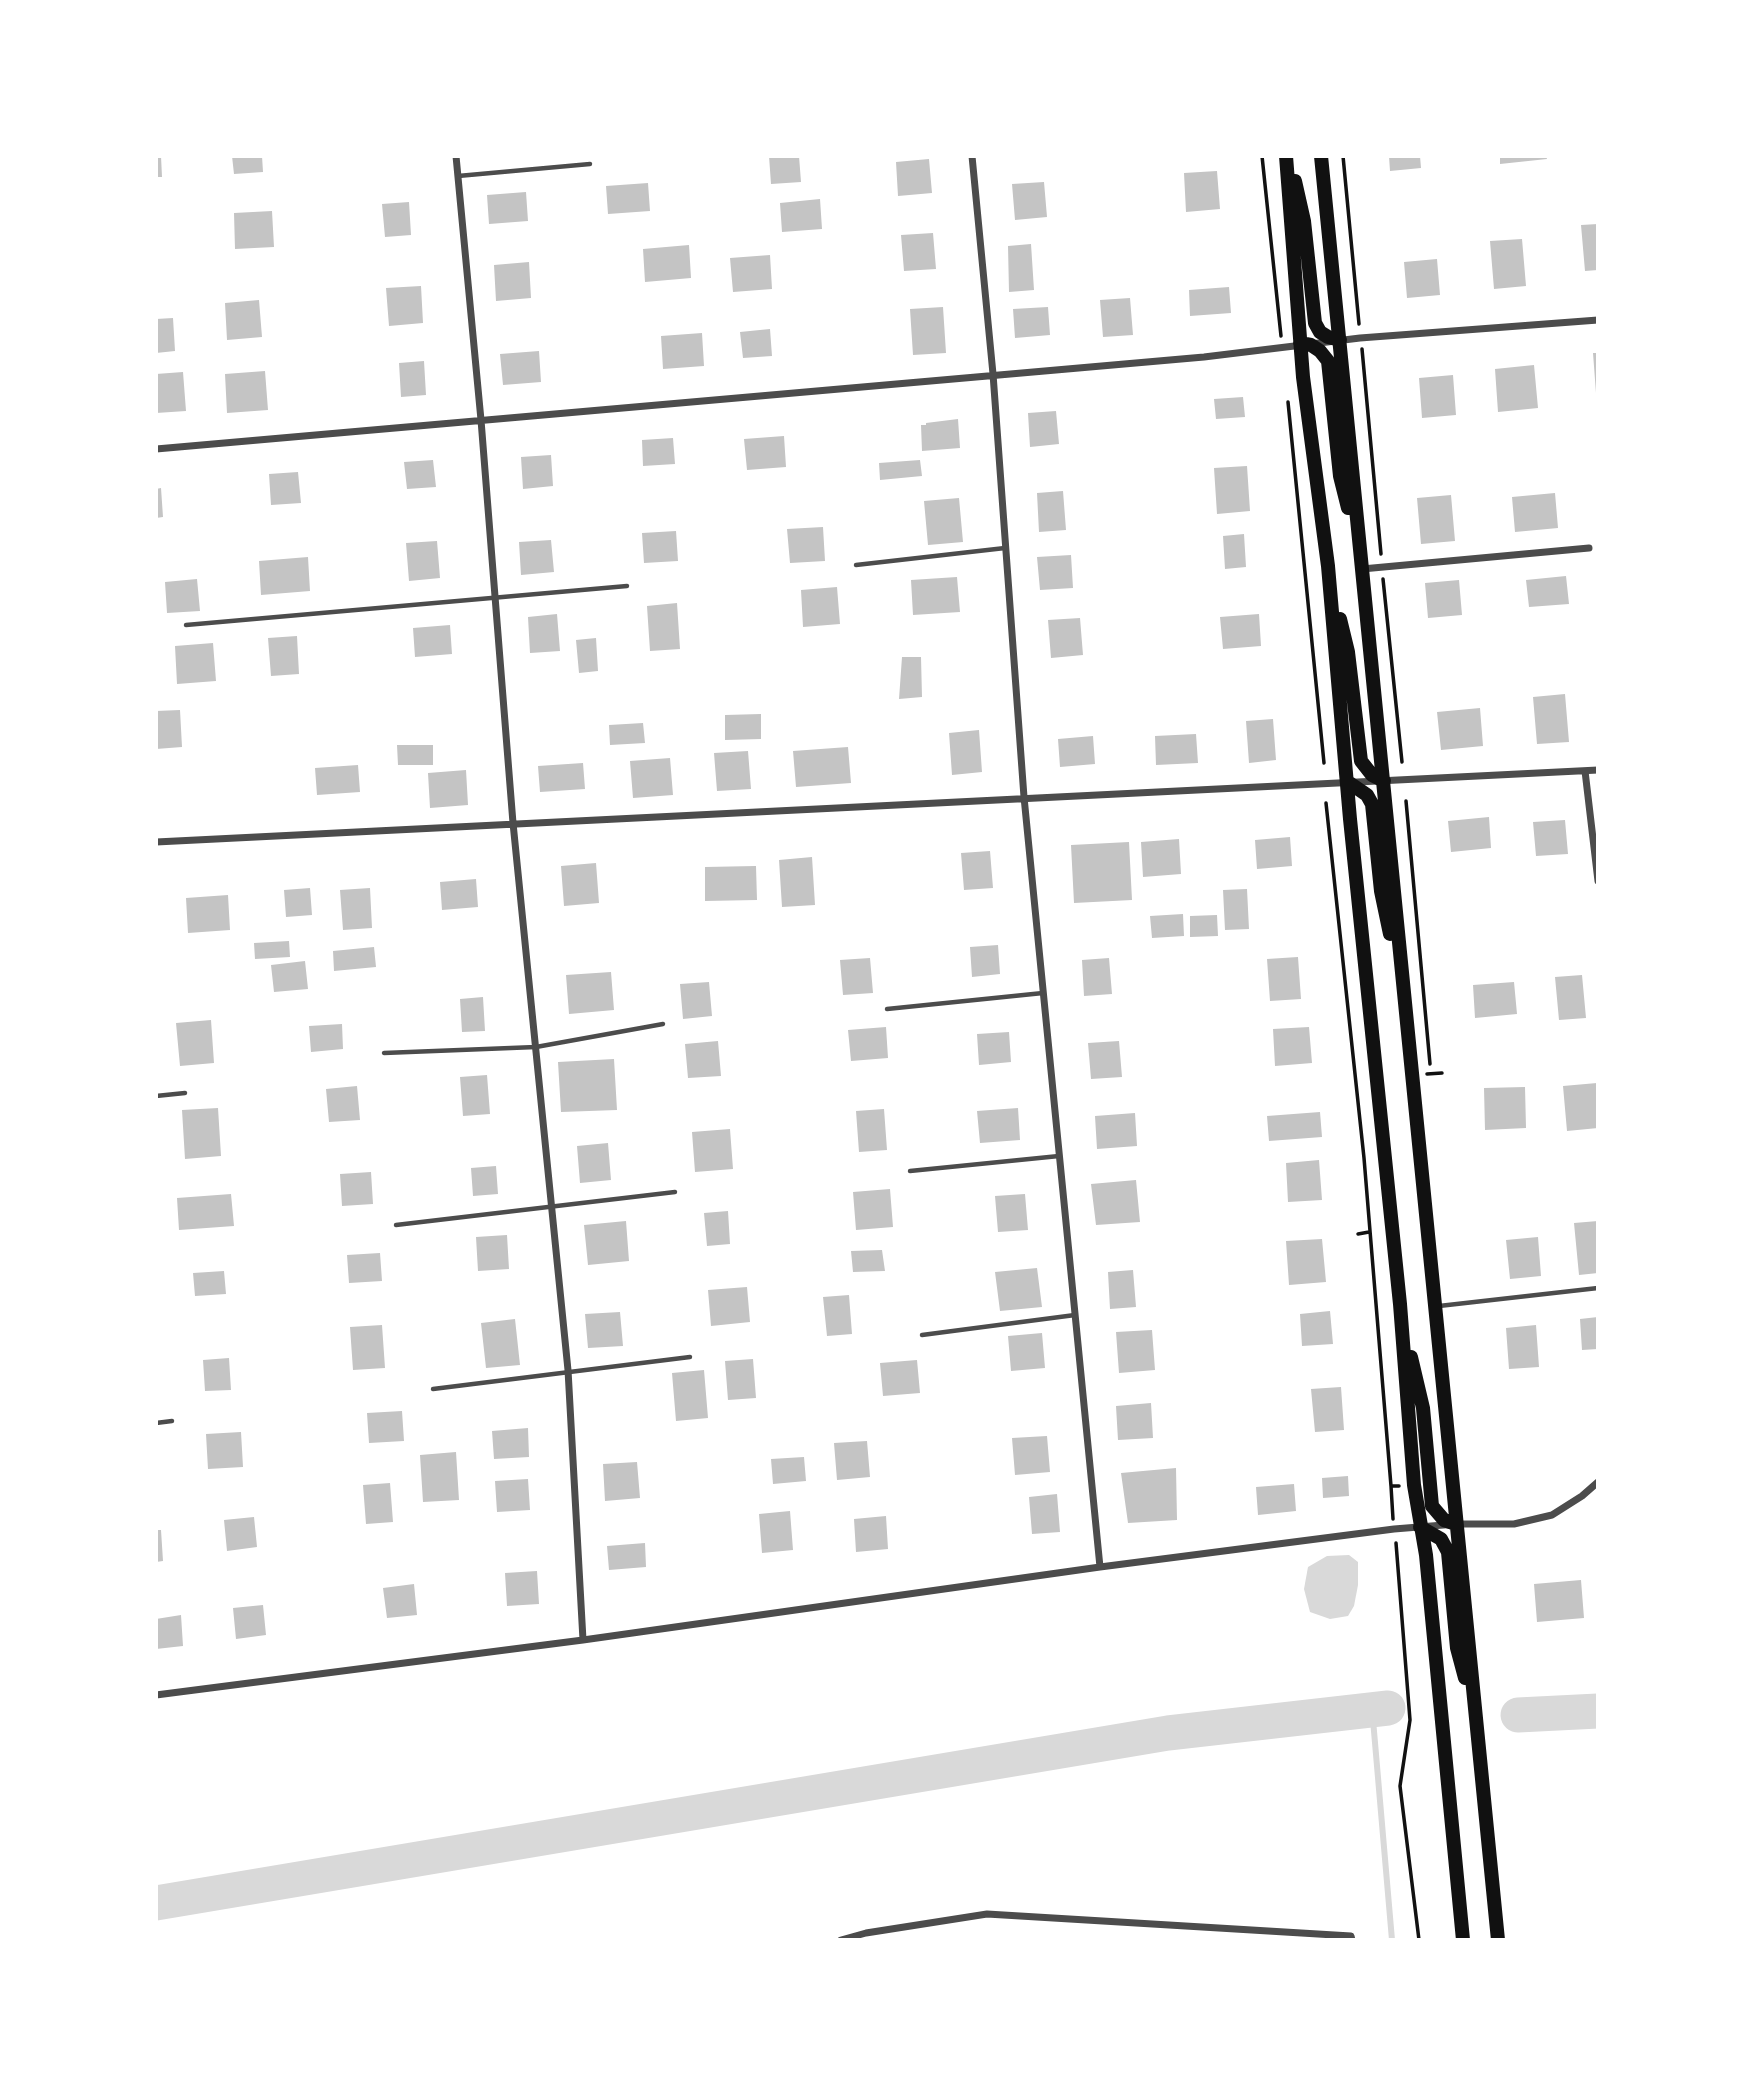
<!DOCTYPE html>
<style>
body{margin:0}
#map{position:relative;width:1754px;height:2096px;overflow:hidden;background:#fff;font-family:"PT Sans Narrow",sans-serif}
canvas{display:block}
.frame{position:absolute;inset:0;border:158px solid #fff;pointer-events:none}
</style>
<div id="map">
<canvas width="1754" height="2096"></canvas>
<div class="frame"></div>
</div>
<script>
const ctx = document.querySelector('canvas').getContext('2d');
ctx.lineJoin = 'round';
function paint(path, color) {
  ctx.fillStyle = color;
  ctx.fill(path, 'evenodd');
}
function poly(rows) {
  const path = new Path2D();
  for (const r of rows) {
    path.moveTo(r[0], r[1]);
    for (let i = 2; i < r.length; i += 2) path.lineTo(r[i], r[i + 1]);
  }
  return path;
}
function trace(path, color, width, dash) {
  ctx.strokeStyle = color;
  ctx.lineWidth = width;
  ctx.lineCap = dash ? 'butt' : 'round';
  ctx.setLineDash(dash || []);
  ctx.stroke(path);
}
paint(poly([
 [1349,1555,1358,1562,1358,1585,1354,1606,1348,1616,1330,1619,1310,1612,1304,1589,1308,1567,1327,1556]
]), '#d9d9d9');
trace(poly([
 [1372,1708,1392,1940]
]), '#d9d9d9', 6);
trace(poly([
 [1518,1715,1598,1711],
 [156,1903,1168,1733,1388,1708]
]), '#d9d9d9', 35);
paint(poly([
 [156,156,161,156,162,177,156,177],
 [232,156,262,156,263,172,234,174],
 [769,156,799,156,801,182,771,184],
 [1389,156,1420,156,1421,168,1390,171],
 [1500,156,1546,156,1547,159,1500,164],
 [929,159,932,193,898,196,896,162],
 [1217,171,1220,209,1186,212,1184,173],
 [1044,182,1047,217,1015,220,1012,184],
 [648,183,650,211,608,214,606,186],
 [526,192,528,221,489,224,487,195],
 [820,199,822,229,782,232,780,203],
 [409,202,411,235,385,237,382,204],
 [272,211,274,247,235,249,234,213],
 [1598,224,1598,270,1585,271,1581,225],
 [933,233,936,269,904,271,901,235],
 [1522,239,1526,286,1494,289,1490,241],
 [1031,244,1034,290,1009,292,1008,246],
 [689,245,691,278,645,282,643,249],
 [770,255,772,289,733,292,730,258],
 [1437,259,1440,295,1407,298,1404,262],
 [529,262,531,298,496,301,494,265],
 [421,286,423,323,389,326,386,288],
 [1229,287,1231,313,1190,316,1189,290],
 [1130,298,1133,335,1103,337,1100,300],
 [259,300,262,337,227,340,225,303],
 [943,307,946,353,913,355,910,309],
 [1048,307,1050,335,1015,338,1013,309],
 [173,318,175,351,156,353,156,319],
 [770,329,772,356,743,358,740,332],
 [702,333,704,366,663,369,661,336],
 [539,351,541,382,503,385,500,354],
 [1593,353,1598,353,1598,393,1596,393],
 [424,361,426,395,401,397,399,363],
 [1534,365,1538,408,1498,412,1495,369],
 [265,371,268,410,227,413,225,374],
 [183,372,186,411,156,413,156,374],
 [1453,375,1456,415,1422,418,1419,378],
 [1243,397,1245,417,1216,419,1214,399],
 [1056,411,1059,444,1030,447,1028,413],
 [958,419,960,448,922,451,921,425,926,425,926,423],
 [784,436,786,467,747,470,744,439],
 [673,438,675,464,643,466,642,440],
 [551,455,553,486,523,489,521,457],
 [433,460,436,487,407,489,404,462],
 [920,460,922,476,880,480,879,463],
 [1247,466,1250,511,1217,514,1214,468],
 [298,472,301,503,271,505,269,474],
 [161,488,163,517,156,518,156,489],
 [1063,491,1066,530,1039,532,1037,493],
 [1555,493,1558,528,1515,532,1512,497],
 [1451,495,1455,541,1421,544,1417,498],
 [959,498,963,542,928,545,924,501],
 [823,527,825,561,790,563,787,529],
 [676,531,678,561,644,563,642,533],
 [1244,534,1246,567,1225,569,1223,536],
 [551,540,554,572,521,575,519,542],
 [437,541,440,578,409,581,406,543],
 [1071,555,1073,588,1040,590,1037,557],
 [308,557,310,591,261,595,259,561],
 [1566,576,1569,604,1529,607,1526,580],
 [957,577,960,612,913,615,911,580],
 [197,579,200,611,167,613,165,582],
 [1459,580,1462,615,1428,618,1425,583],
 [837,587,840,624,803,627,801,590],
 [677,603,680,649,650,651,647,606],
 [557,614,560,651,530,653,528,617],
 [1259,614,1261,646,1223,649,1220,617],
 [1080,618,1083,655,1051,658,1048,620],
 [450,625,452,654,415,657,413,628],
 [297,636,299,674,271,676,268,638],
 [596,638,598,671,579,673,576,640],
 [213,643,216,681,177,684,175,646],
 [902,657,921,657,922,697,899,699],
 [1565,694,1569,742,1537,744,1533,697],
 [1480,708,1483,746,1441,750,1437,712],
 [180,710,182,747,156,749,156,711],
 [761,714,761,739,725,740,725,715],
 [1273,719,1276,760,1249,763,1246,721],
 [643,723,645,743,610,745,609,725],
 [979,730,982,772,952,775,949,733],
 [1196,734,1198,763,1156,765,1155,736],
 [1093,736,1095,764,1060,767,1058,739],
 [397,745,433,745,433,765,398,765],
 [848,747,851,783,796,787,793,751],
 [748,751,751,789,717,791,714,753],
 [670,758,673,795,633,798,630,761],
 [583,763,585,789,540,792,538,766],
 [358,765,360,792,317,795,315,768],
 [466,770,468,805,430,808,428,773],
 [1489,817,1491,848,1451,852,1448,821],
 [1565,820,1568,854,1536,856,1533,822],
 [1290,837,1292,866,1257,869,1255,840],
 [1179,839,1181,874,1143,877,1141,842],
 [1129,842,1132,900,1074,903,1071,845],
 [990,851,993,888,964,890,961,853],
 [812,857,815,905,782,907,779,860],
 [596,863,599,903,564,906,561,866],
 [756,866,757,900,705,901,705,867],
 [476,879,478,907,442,910,440,882],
 [310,888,312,915,286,917,284,890],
 [370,888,372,928,343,930,340,890],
 [1247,889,1249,929,1225,930,1223,890],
 [228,895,230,930,188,933,186,898],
 [1183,914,1184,936,1152,938,1150,916],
 [1217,915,1218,936,1190,937,1190,916],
 [289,941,290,957,255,959,254,943],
 [998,945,1000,974,972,977,970,947],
 [374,947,376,967,334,971,333,951],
 [1298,957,1301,999,1270,1001,1267,959],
 [870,958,873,993,843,995,840,960],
 [1109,958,1112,994,1084,996,1082,960],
 [305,961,308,989,274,992,271,965],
 [611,972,614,1010,569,1014,566,975],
 [1582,975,1586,1018,1559,1020,1555,977],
 [709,982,712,1016,683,1019,680,984],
 [1514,982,1517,1014,1475,1018,1473,985],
 [483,997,485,1031,462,1032,460,999],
 [211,1020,214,1063,180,1066,176,1023],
 [342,1024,343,1049,311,1052,309,1026],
 [886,1027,888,1058,851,1061,848,1030],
 [1309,1027,1312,1063,1275,1066,1273,1029],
 [1009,1032,1011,1062,979,1065,977,1034],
 [718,1041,721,1076,688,1078,685,1044],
 [1119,1041,1122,1077,1091,1079,1088,1043],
 [614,1059,617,1110,561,1112,558,1062],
 [487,1075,490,1114,463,1116,460,1077],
 [1597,1083,1598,1128,1567,1131,1563,1086],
 [357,1086,360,1120,329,1122,326,1089],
 [1525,1087,1526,1128,1485,1130,1484,1088],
 [218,1108,221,1156,185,1159,182,1110],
 [1018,1108,1020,1140,980,1143,977,1111],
 [884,1109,887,1150,859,1152,856,1111],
 [1320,1112,1322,1137,1269,1141,1267,1116],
 [1135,1113,1137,1146,1097,1149,1095,1116],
 [730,1129,733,1169,695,1172,692,1132],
 [608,1143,611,1180,580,1183,577,1146],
 [1319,1160,1322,1200,1288,1202,1286,1163],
 [496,1166,498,1194,473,1196,471,1168],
 [371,1172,373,1204,342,1206,340,1174],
 [1136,1180,1140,1222,1096,1225,1091,1184],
 [890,1189,893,1227,856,1230,853,1192],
 [231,1194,234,1226,179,1230,177,1198],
 [1025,1194,1028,1230,998,1232,995,1196],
 [728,1211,730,1244,707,1246,704,1213],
 [626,1221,629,1261,588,1265,584,1225],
 [1598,1221,1598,1273,1579,1275,1574,1223],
 [507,1235,509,1269,478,1271,476,1237],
 [1538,1237,1541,1276,1510,1279,1506,1240],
 [1322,1239,1326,1282,1289,1285,1286,1241],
 [882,1250,885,1271,853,1272,851,1251],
 [380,1253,382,1281,349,1283,347,1255],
 [1037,1268,1042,1307,1000,1311,995,1272],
 [1133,1270,1136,1307,1110,1309,1108,1272],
 [224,1271,226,1294,195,1296,193,1273],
 [747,1287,750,1322,711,1326,708,1290],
 [849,1295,852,1334,827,1336,823,1297],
 [1330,1311,1333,1344,1302,1346,1300,1314],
 [620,1312,623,1346,588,1348,585,1314],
 [1598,1317,1598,1349,1582,1350,1580,1319],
 [515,1319,520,1365,486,1368,481,1323],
 [382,1325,385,1368,353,1370,350,1327],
 [1536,1325,1539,1367,1509,1369,1506,1328],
 [1152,1330,1155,1370,1119,1373,1116,1332],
 [1042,1333,1045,1368,1011,1371,1008,1336],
 [229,1358,231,1390,205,1391,203,1360],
 [753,1359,756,1398,728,1400,725,1361],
 [917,1360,920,1393,883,1396,880,1363],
 [704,1370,708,1418,676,1421,672,1373],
 [1341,1387,1344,1430,1315,1432,1311,1389],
 [1151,1403,1153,1438,1118,1440,1116,1406],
 [402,1411,404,1441,369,1443,367,1413],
 [528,1428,529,1457,494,1459,492,1431],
 [241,1432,243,1467,208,1469,206,1434],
 [1047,1436,1050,1472,1015,1475,1012,1438],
 [867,1441,870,1477,837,1480,834,1443],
 [456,1452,459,1500,423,1502,420,1455],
 [804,1457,806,1481,773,1484,771,1459],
 [637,1462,640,1498,605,1501,603,1464],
 [1176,1468,1177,1520,1128,1523,1121,1473],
 [1348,1476,1349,1496,1323,1498,1322,1478],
 [528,1479,530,1510,497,1512,495,1481],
 [390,1483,393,1522,366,1524,363,1485],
 [1294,1484,1296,1511,1258,1515,1256,1487],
 [1057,1494,1060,1532,1032,1534,1029,1497],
 [790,1511,793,1550,762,1553,759,1514],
 [886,1516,888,1549,856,1552,854,1519],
 [254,1517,257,1547,227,1551,224,1520],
 [156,1530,161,1530,163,1561,156,1562],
 [645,1543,646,1567,609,1570,607,1546],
 [537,1571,539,1604,507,1606,505,1573],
 [1581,1580,1584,1618,1537,1622,1534,1584],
 [414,1584,417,1615,387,1618,383,1588],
 [263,1605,266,1635,236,1639,233,1608],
 [181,1615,183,1646,156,1649,156,1619]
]), '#c4c4c4');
trace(poly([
 [1262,156,1281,336],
 [1343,156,1359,324],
 [1362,349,1381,554],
 [1288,402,1324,763],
 [1383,579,1402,762],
 [1406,801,1430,1064],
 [1326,803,1364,1158,1391,1486],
 [1427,1074,1442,1073],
 [1358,1234,1369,1232],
 [1393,1519,1391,1486,1399,1486],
 [1396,1543,1410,1720,1400,1786,1419,1940]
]), '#111', 3.5);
trace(poly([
 [458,176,590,164],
 [856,565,1005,548],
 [186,625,627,586],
 [887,1009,1043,993],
 [384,1053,536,1047,663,1024],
 [156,1096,185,1093],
 [910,1171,1059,1156],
 [396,1225,675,1192],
 [1439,1306,1598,1288],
 [922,1335,1075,1315],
 [433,1389,690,1357],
 [156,1423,172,1421]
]), '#4c4c4c', 4.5);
trace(poly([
 [456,156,481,420,513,823,568,1370,583,1640],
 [972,156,993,374,1024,797,1100,1567],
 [156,449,1204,357,1360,338,1598,320],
 [1362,569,1589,548],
 [1585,771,1598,881],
 [156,842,1598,770],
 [156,1695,583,1640,1100,1567,1394,1529,1456,1524,1514,1524,1552,1515,1582,1496,1598,1482],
 [841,1940,866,1933,987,1914,1351,1936,1352,1940]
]), '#4c4c4c', 7);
trace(poly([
 [1286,156,1303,377,1328,566,1350,819,1400,1304,1414,1485,1426,1555,1463,1940],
 [1321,156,1498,1940],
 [1295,181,1304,221,1315,323,1320,332,1328,337,1340,340],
 [1300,343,1311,345,1320,351,1328,361,1340,476,1348,508],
 [1340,619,1348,652,1361,761,1372,775,1384,781],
 [1348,782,1367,795,1372,804,1381,891,1390,934],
 [1411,1357,1423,1408,1432,1506,1444,1520,1456,1524],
 [1420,1527,1441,1539,1448,1552,1457,1648,1465,1678]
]), '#111', 14);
</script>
